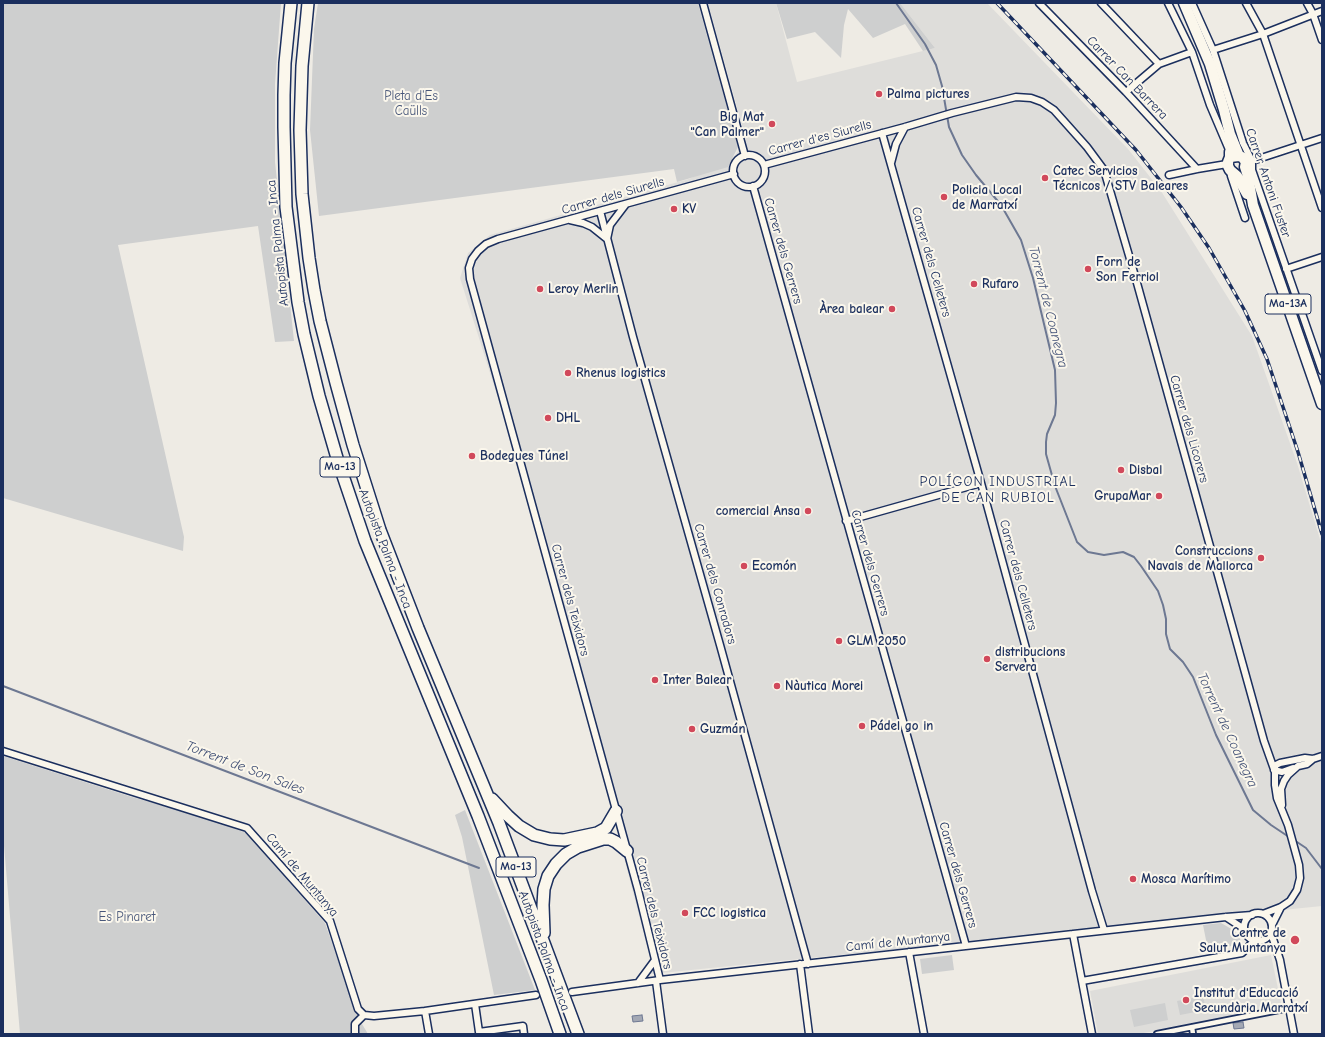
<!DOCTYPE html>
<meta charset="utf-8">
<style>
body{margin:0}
#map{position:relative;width:1325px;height:1037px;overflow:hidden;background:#eeebe4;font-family:"Comic Neue",sans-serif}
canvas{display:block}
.frame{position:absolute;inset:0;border:4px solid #1b2f5e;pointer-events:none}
</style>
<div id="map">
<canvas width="1325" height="1037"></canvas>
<div class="frame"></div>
</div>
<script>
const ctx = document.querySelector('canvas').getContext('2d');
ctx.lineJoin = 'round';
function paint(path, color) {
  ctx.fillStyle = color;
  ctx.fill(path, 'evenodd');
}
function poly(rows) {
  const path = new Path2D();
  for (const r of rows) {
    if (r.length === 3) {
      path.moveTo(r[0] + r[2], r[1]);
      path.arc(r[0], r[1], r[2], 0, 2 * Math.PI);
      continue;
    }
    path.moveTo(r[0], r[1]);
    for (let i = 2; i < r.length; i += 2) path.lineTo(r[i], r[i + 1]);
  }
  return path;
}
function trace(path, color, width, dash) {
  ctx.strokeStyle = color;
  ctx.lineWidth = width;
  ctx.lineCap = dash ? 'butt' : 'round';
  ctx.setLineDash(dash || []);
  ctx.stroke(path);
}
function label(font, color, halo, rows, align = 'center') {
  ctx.font = font + ' "Comic Neue",sans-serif';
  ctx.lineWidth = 4;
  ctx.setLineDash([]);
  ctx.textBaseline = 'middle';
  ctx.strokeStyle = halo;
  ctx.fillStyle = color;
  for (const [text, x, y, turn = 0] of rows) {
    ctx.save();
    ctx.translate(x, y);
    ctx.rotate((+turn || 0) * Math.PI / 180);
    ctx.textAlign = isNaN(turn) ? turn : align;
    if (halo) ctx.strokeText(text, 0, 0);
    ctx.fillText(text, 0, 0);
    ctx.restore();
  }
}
paint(poly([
 [708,3,776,3,797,82,935,48,900,3,987,3,1128,149,1161,191,1252,336,1297,463,1322,546,1322,906,642,975,650,958,539,528,460,278,468,253,490,235,689,179,733,158,746,140],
 [1271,955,1282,1008,1138,1034,1098,1034,1090,991]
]), '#deddda');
paint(poly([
 [3,3,281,3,275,84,275,162,294,341,275,342,258,226,118,245,184,537,183,551,3,498],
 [318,3,698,3,738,147,728,167,677,182,674,169,319,216,310,130,314,29],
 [776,3,900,3,935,48,923,51,905,24,873,38,848,9,844,25,841,58,815,32,787,39],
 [3,756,132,797,210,819,246,833,325,923,354,1005,362,1024,368,1034,20,1034,3,834],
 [465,810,535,990,494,995,462,837,455,815],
 [1221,923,1235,931,1243,944,1208,950,1203,925],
 [952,955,954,970,922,974,920,959],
 [1203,996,1206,1010,1180,1015,1177,1001],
 [1165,1003,1168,1020,1134,1027,1130,1010]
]), '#cecfcf');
const water = poly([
 [642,1015,643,1021,633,1022,632,1016,642,1015],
 [1243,1022,1244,1028,1234,1029,1233,1023,1243,1022]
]);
paint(water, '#a3a8b4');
trace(water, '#6d7892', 1);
trace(poly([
 [896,3,925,44,936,65,942,86,949,127,962,155,976,175,1001,205,1021,240,1033,278,1055,370,1056,403,1055,415,1047,434,1046,442,1046,454,1055,486,1077,542,1088,552,1104,555,1123,552,1134,557,1141,566,1158,591,1163,605,1166,619,1166,634,1170,649,1183,662,1193,677,1216,735,1253,810,1271,825,1289,837],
 [3,686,479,868],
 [1294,840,1306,848,1322,869]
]), '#6d7892', 2);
trace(poly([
 [536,995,564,992]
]), '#c4c5c9', 6, [6, 3]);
const pedestrian = poly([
 [1192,1027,1193,1034],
 [1157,1034,1289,1008]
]);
const minor = poly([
 [703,3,745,156],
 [1039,3,1126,92,1197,169],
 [1101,3,1159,64],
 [1168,3,1192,52,1210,105,1230,152],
 [1192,3,1213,50,1243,143,1252,161,1252,170,1322,371],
 [1246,3,1263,34,1322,208],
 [1307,3,1313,14,1322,40],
 [1213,50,1263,34,1322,11],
 [1126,92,1159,64,1192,52],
 [882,133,981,483,1092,891,1104,930],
 [749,171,16],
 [1252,161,1322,138],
 [891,163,896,144,905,127],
 [764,165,905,127,952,113,1016,97,1031,98,1042,102,1054,110,1087,147,1104,170,1137,283,1264,741,1275,772,1275,785,1277,798,1288,825,1299,865,1300,878,1297,890,1290,901,1281,907,1263,914],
 [1230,170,1231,176,1245,218],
 [1169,175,1197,169,1227,164],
 [753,186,966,946],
 [600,211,633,337,720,645,808,964],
 [570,220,583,223,592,227,607,239,610,225,626,204],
 [1286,269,1322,257],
 [846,521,981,483],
 [3,751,247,828,330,921,358,1009,364,1015,374,1016,425,1011,536,995],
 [1274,770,1276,765,1280,763,1305,758,1313,759,1322,756],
 [1274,770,1282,772,1293,768],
 [1282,805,1281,789,1284,781,1288,775,1298,766,1307,764,1313,759],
 [1258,927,14],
 [1226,917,1244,929],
 [1272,925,1281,907],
 [1271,933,1280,960,1294,1034],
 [1073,934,1092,1034],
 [909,952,924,1034],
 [800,964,809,1034],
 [660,980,638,890,470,279,469,268,472,259,478,251,486,244,498,239,734,174],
 [656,981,663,1034],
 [1082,981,1242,953,1254,941],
 [638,983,655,960],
 [572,992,660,980,1226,917,1252,915],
 [475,1004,479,1032,523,1026,524,1034],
 [425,1011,429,1034],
 [355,1034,355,1024,364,1015]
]);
const primary = poly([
 [1184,3,1210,64,1224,110,1230,134,1239,156],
 [1230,152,1230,157,1228,162,1228,166,1230,170,1237,176,1247,194],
 [1230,157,1239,156,1242,157,1246,162,1245,167,1248,176,1253,205,1322,404]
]);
const motorway = poly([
 [291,3,285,63,284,95,284,127,286,207,298,302,304,334,319,396,337,458,365,541,478,816,541,980,560,1034],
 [308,3,302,66,300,130,302,194,309,258,314,290,320,321,336,383,353,445,380,530,418,628,499,823,578,1034],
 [492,799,508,816,519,826,534,835,550,839,564,840,597,833,606,828,616,811],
 [544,933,543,905,544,889,548,876,556,864,566,854,578,847,603,839,610,839,616,842,627,851]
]);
trace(pedestrian, '#1b2f5e', 8);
trace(minor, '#1b2f5e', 9);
trace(primary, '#1b2f5e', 13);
trace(motorway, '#1b2f5e', 14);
trace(pedestrian, '#fbf7ec', 4.5);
trace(minor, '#fbf7ec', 6);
trace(primary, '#fbf7ec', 10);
trace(motorway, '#fbf7ec', 11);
const rail = poly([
 [997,3,1136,150,1181,207,1209,248,1245,311,1267,359,1298,452,1322,534]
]);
trace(rail, '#1b2f5e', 3.5);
trace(rail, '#fbf7ec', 2, [6]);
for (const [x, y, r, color] of [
 [879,94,4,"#d1495b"],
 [772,124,4,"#d1495b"],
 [1045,178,4,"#d1495b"],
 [944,197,4,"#d1495b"],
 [674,209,4,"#d1495b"],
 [1088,269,4,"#d1495b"],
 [974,284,4,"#d1495b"],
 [540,289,4,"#d1495b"],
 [892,309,4,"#d1495b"],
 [568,373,4,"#d1495b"],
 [548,418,4,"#d1495b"],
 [472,456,4,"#d1495b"],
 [1121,470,4,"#d1495b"],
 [1159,496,4,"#d1495b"],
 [808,511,4,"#d1495b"],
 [1261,558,4,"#d1495b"],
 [744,566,4,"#d1495b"],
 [839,641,4,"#d1495b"],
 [987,659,4,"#d1495b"],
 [655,680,4,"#d1495b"],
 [777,686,4,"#d1495b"],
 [862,726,4,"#d1495b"],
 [692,729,4,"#d1495b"],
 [1133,879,4,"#d1495b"],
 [685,913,4,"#d1495b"],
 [1295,940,5,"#d1495b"],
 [1186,1000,4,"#d1495b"]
]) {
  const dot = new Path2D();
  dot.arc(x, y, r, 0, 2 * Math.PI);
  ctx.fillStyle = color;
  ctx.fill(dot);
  trace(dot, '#fbf7ec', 1.5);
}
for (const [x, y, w] of [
 [1288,304,46],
 [340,467,40],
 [516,867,40]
]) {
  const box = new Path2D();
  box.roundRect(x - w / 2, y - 10, w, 20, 3);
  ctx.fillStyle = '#fbf7ec';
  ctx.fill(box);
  trace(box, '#1b2f5e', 1);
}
label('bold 12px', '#1b2f5e', null, [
 ["Ma-13A",1288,304],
 ["Ma-13",340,467],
 ["Ma-13",516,867]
]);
label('13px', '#1b2f5e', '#fbf7ec', [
 ["Carrer Can Barrera",1127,78,46],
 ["Carrer d'es Siurells",820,138,-15],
 ["Carrer Antoni Fuster",1268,183,71],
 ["Carrer dels Siurells",613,196,-16],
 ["Autopista Palma - Inca",278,243,-96],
 ["Carrer dels Gerrers",783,251,74],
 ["Carrer dels Celleters",931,262,74],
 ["Carrer dels Licorers",1189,429,74],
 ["Autopista Palma - Inca",385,549,69],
 ["Carrer dels Gerrers",870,563,74],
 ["Carrer dels Celleters",1018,575,75],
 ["Carrer dels Conradors",715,584,74],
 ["Carrer dels Teixidors",570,600,75],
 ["Camí de Muntanya",302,875,50],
 ["Carrer dels Gerrers",958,875,74],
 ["Carrer dels Teixidors",654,913,76],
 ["Camí de Muntanya",898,942,-6],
 ["Autopista Palma - Inca",544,951,70]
]);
label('bold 13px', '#1b2f5e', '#fbf7ec', [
 ["Palma pictures",887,94],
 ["Big Mat",764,117,"right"],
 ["\"Can Palmer\"",764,132,"right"],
 ["Catec Servicios",1053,171],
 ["Técnicos / STV Baleares",1053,186],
 ["Policia Local",952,190],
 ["de Marratxí",952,205],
 ["KV",682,209],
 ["Forn de",1096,262],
 ["Son Ferriol",1096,277],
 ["Rufaro",982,284],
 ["Leroy Merlin",548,289],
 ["Àrea balear",884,309,"right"],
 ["Rhenus logistics",576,373],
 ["DHL",556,418],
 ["Bodegues Túnel",480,456],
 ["Disbal",1129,470],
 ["GrupaMar",1151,496,"right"],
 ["comercial Ansa",800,511,"right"],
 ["Construccions",1253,551,"right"],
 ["Navals de Mallorca",1253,566,"right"],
 ["Ecomón",752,566],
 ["GLM 2050",847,641],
 ["distribucions",995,652],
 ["Servera",995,667],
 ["Inter Balear",663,680],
 ["Nàutica Morei",785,686],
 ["Pádel go in",870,726],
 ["Guzmán",700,729],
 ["Mosca Marítimo",1141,879],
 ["FCC logistica",693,913],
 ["Centre de",1286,933,"right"],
 ["Salut Muntanya",1286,948,"right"],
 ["Institut d'Educació",1194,993],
 ["Secundària Marratxí",1194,1008]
], 'left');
label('13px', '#48577a', '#fbf7ec', [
 ["Pleta d'Es",411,96],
 ["Caülls",411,111],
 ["Es Pinaret",127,917]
]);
label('italic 14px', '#445378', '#fbf7ec', [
 ["Torrent de Coanegra",1048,307,76],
 ["Torrent de Coanegra",1227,730,65],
 ["Torrent de Son Sales",245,768,21]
]);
ctx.letterSpacing = '1px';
label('14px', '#1b2f5e', '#fbf7ec', [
 ["POLÍGON INDUSTRIAL",998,482],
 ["DE CAN RUBIOL",998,498]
]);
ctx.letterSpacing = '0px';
</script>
